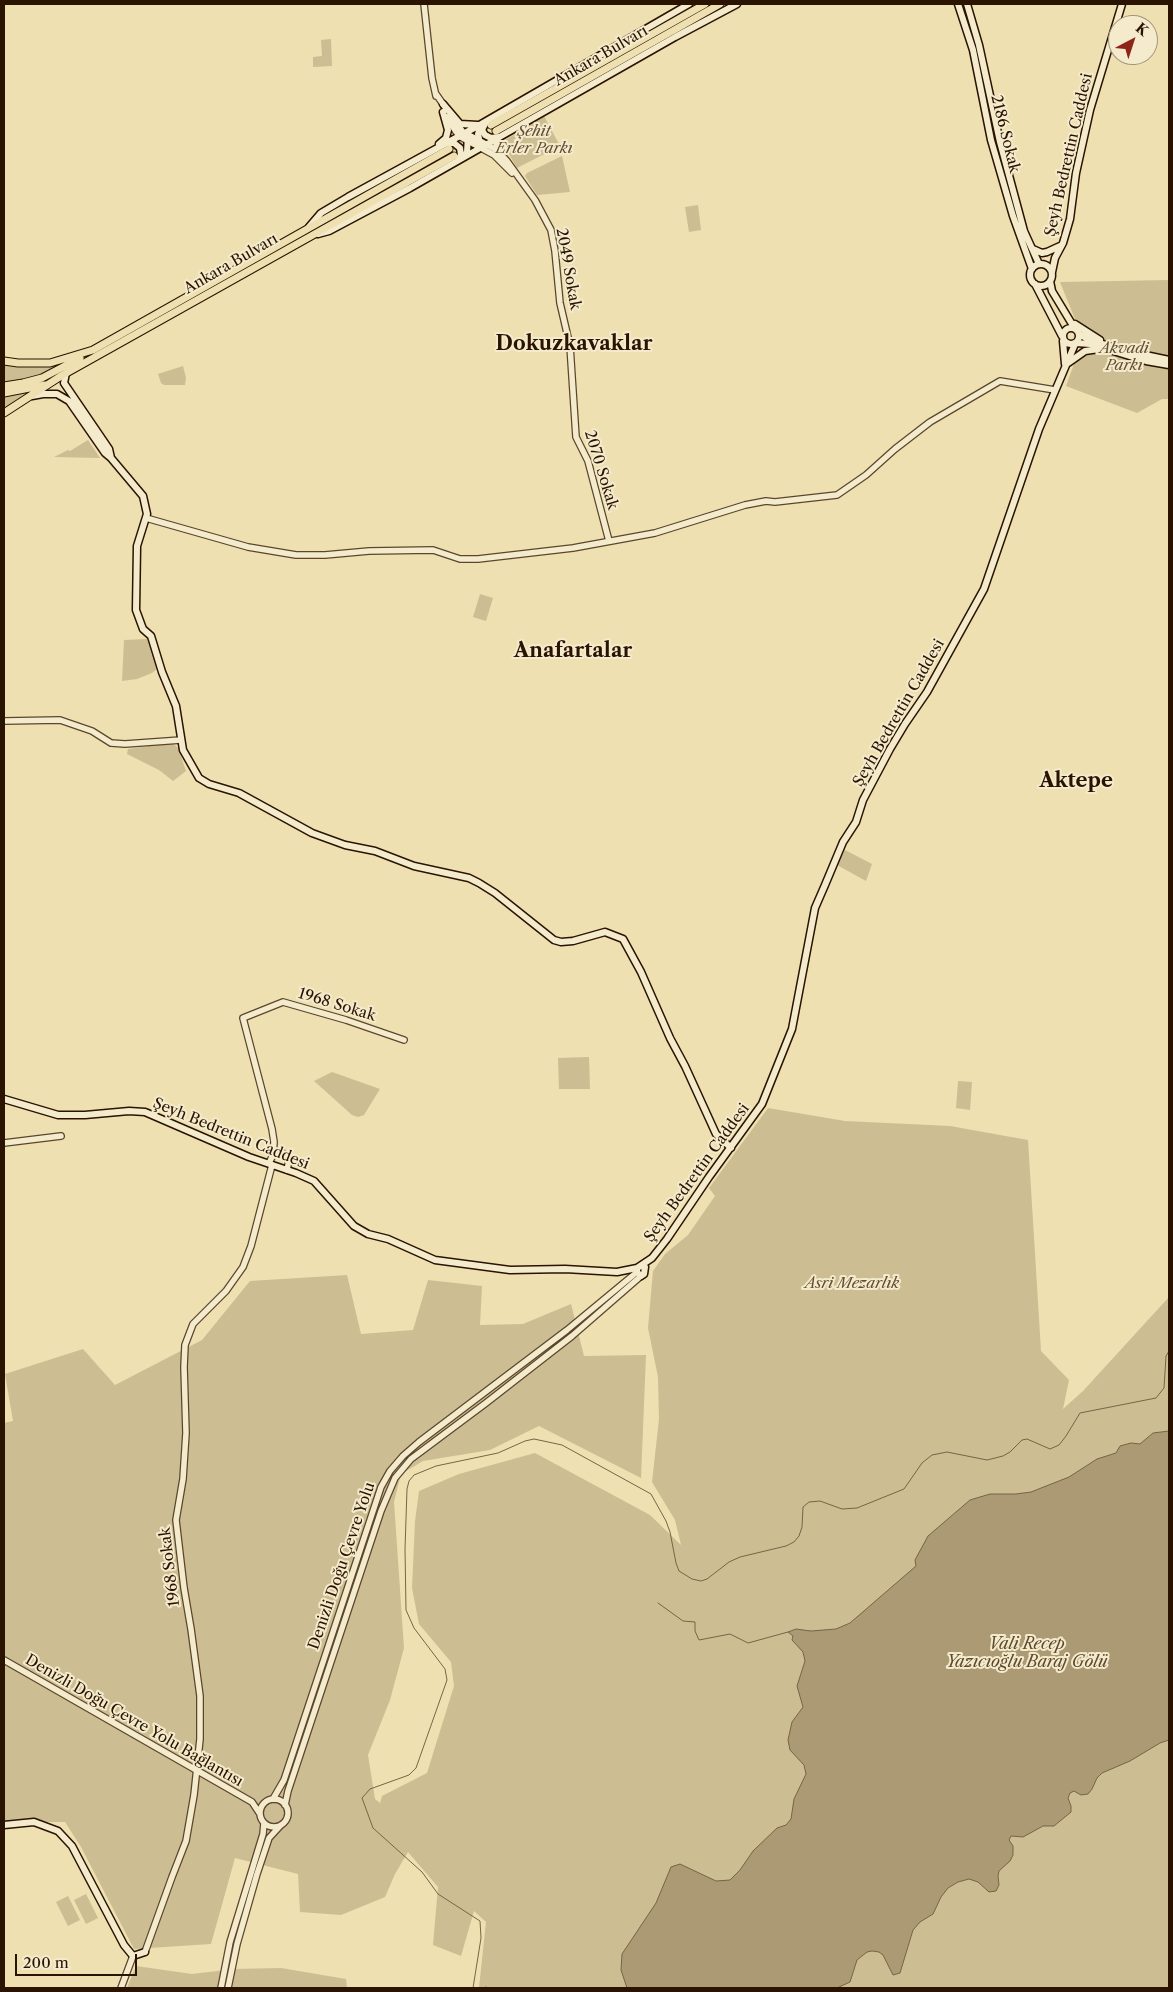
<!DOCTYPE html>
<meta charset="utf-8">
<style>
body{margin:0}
#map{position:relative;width:1173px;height:1992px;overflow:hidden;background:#eee0b0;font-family:"Libre Caslon Text",serif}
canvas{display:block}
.frame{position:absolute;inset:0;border:5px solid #2a1301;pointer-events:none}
.north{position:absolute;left:1108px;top:15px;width:50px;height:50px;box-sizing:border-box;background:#f4ebcc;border:1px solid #a3957b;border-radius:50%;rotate:40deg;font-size:14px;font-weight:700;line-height:20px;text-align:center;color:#2a1301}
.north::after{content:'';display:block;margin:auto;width:18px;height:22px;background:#8f2418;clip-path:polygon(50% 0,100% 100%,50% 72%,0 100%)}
.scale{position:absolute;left:15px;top:1954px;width:122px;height:22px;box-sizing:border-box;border:2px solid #2a1301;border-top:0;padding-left:6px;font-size:15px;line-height:18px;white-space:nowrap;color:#2a1301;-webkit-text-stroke:4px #f4ebcc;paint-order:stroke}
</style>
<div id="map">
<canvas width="1173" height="1992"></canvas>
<div class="frame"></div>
<div class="north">K</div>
<div class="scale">200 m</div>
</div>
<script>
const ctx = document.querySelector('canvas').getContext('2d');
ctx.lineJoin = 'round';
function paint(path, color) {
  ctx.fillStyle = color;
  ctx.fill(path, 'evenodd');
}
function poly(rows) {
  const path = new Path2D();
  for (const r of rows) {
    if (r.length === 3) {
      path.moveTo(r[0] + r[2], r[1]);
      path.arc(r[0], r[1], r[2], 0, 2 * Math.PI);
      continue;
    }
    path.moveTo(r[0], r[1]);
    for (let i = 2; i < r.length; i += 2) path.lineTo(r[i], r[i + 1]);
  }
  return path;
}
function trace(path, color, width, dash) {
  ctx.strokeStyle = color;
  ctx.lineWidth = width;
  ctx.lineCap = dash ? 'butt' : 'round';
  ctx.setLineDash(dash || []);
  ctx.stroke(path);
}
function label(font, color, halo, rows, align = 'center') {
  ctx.font = font + ' "Libre Caslon Text",serif';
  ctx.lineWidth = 4;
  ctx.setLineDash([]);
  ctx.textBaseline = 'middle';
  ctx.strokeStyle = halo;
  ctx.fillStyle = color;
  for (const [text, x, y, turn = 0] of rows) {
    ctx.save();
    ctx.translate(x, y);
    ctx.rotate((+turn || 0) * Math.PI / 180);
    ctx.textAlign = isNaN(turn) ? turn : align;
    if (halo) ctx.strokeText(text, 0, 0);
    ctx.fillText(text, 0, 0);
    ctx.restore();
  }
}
paint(poly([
 [331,39,332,66,313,67,313,57,322,56,321,40],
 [544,116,560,146,517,168,502,142],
 [562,156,570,192,537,195,525,176,527,173],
 [698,205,701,230,689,232,685,207],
 [1169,280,1169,399,1162,399,1137,413,1066,386,1083,339,1060,282],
 [93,350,61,376,4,413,4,361,50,363],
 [183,366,186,378,185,385,164,385,161,383,158,374],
 [88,440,100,458,54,457,68,450,70,451],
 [480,594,493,598,486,621,473,617],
 [148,639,158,668,152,673,137,679,122,681,124,640],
 [170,743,175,745,178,748,186,771,173,781,159,770,127,754,128,749],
 [845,850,872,864,866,881,837,865],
 [589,1057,590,1089,559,1089,558,1058],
 [332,1072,380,1089,364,1115,358,1117,352,1115,314,1081],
 [958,1081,972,1082,970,1110,956,1108],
 [768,1108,845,1121,950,1126,1028,1140,1041,1351,1069,1380,1063,1409,1083,1391,1169,1297,1169,1988,479,1988,486,1922,474,1911,461,1956,433,1945,438,1887,408,1852,395,1874,385,1897,341,1915,300,1912,298,1874,235,1858,211,1944,134,1949,81,1847,65,1822,4,1822,4,1423,13,1421,5,1374,83,1349,115,1385,202,1340,250,1281,347,1275,361,1334,413,1330,428,1280,482,1286,480,1325,523,1324,571,1304,584,1356,646,1355,641,1478,539,1426,490,1450,423,1461,401,1474,394,1502,404,1648,390,1700,368,1755,375,1799,380,1803,382,1796,427,1773,454,1686,451,1662,419,1624,412,1588,415,1521,419,1491,459,1474,535,1453,650,1515,681,1545,675,1520,652,1482,659,1419,658,1377,648,1328,653,1271,665,1254,688,1235,715,1196,709,1188],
 [86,1894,98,1918,86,1924,74,1900],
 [68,1896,80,1920,68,1926,56,1902],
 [136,1966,192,1974,234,1969,281,1968,346,1979,347,1988,127,1988]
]), '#cdbd92');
const water = poly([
 [1169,1431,1169,1740,1160,1743,1130,1761,1102,1773,1097,1778,1092,1789,1088,1794,1081,1795,1074,1791,1070,1793,1068,1798,1071,1806,1071,1812,1054,1826,1043,1826,1023,1837,1011,1836,1009,1840,1013,1846,1013,1855,1010,1861,999,1871,998,1876,999,1885,996,1891,989,1892,978,1882,969,1879,958,1882,948,1888,941,1897,933,1914,920,1922,913,1930,900,1973,893,1975,883,1955,879,1952,872,1951,867,1952,857,1960,850,1982,837,1988,627,1988,621,1970,622,1954,656,1903,671,1867,680,1864,716,1881,730,1880,740,1870,753,1851,777,1828,786,1825,791,1819,794,1799,806,1774,804,1765,790,1750,788,1740,792,1722,803,1707,797,1686,805,1661,803,1652,792,1640,793,1636,788,1632,796,1629,811,1631,836,1629,850,1623,916,1566,915,1560,928,1536,970,1500,990,1494,1016,1494,1031,1492,1069,1477,1097,1459,1116,1453,1120,1446,1131,1443,1140,1444,1153,1433,1169,1431]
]);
paint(water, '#ab9a74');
trace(water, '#776446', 1);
trace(poly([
 [658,1603,683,1621,695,1622,695,1631,699,1640,730,1634,748,1643,788,1632],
 [486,1987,488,1988],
 [473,1988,481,1938,480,1921,438,1894,422,1872,373,1828,362,1798,370,1789,409,1775,416,1768,447,1680,445,1669,414,1628,406,1610,405,1549,407,1489,409,1481,414,1475,436,1466,498,1453,525,1441,534,1439,562,1445,651,1494,666,1521,670,1532,676,1563,679,1571,692,1579,701,1581,707,1579,729,1562,740,1557,786,1546,794,1542,799,1536,802,1527,803,1507,809,1502,820,1501,842,1509,857,1508,904,1489,922,1463,932,1455,947,1452,987,1460,1003,1456,1010,1452,1022,1440,1027,1439,1050,1449,1059,1445,1066,1436,1080,1413,1156,1398,1164,1388,1166,1356,1169,1351]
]), '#776446', 1);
trace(poly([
 [449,149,491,125],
 [463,151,496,131]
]), '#d1c196', 6, [6, 3]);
const tertiary = poly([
 [424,4,432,78,436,96],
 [436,94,445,107],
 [450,115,463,132,497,150,507,161,535,200,551,230,555,251,560,303,570,346,576,437,588,461,609,541],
 [446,117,459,136,494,155,512,173],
 [146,518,248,547,296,555,325,555,369,551,433,550,460,559,478,559,573,548,655,533,745,505,766,501,775,502,837,495,866,475,895,449,930,422,1000,381,1055,390],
 [4,721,60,720,92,731,111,743,125,744,181,740],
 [4,1143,61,1136],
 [273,1155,274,1142,272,1129,243,1018,283,1002,346,1020,404,1040],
 [269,1163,273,1155,283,1153,289,1160,287,1170],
 [4,1660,252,1802,260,1814],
 [273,1799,284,1780,381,1487,390,1471,403,1456,419,1442,567,1330,637,1272],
 [274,1813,14],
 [285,1805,288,1791,381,1511,395,1478,411,1459,486,1403,572,1336,641,1276],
 [145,1952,172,1877,186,1841,194,1795,200,1739,200,1696,191,1629,184,1588,176,1520,183,1479,186,1433,184,1367,185,1345,193,1324,226,1291,243,1267,251,1246,272,1165],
 [121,1988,133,1956],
 [221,1988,230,1942,263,1834,264,1823],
 [228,1988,237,1944,257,1874,269,1838,281,1825]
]);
const secondary = poly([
 [958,4,973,50,991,140,1013,216,1032,269],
 [967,4,979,45,1000,142,1024,231,1039,264],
 [443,104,460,124,478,125],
 [486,122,482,130,485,135,491,138,499,137,496,142,497,150],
 [481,125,478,134,481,148],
 [448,143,454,143,460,148,461,155,458,160],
 [439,144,446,138,448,130,443,112],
 [464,157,467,152,468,136],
 [309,227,321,213,348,197,476,127,689,4],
 [318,234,329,231,410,188,675,37,737,4],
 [1033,249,1042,253,1047,252,1060,246],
 [1041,275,11],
 [1052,272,1055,258,1063,243,1070,219,1076,173,1090,110,1122,4],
 [1050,281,1052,291,1075,329],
 [1035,284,1062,336],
 [1075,324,1100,340],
 [1071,336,8],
 [1079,334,1090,340,1126,351,1169,360],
 [1063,341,1065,364],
 [1076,343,1090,344,1146,361,1169,365],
 [1068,363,1085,351,1099,349],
 [66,373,64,383,109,449,111,458],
 [32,396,43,394,57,394,69,401,105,453,111,458,143,496,147,514,137,546,136,610,143,629,151,636,162,672,176,706,183,750,199,778,209,784,239,793,312,833,345,845,375,851,414,866,469,878,479,883,495,893,554,940,561,942,573,941,605,932,623,939,641,972,670,1038,685,1066,716,1134,731,1148],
 [4,1099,58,1115,85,1115,129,1111,145,1112,249,1157,296,1173,314,1181,354,1226,368,1234,388,1239,435,1260,510,1270,565,1269,617,1272,637,1268,652,1258,667,1239,709,1177,762,1104,792,1029,815,908,825,885,843,842,856,822,863,800,890,749,905,724,927,692,984,589,1039,429,1075,344],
 [637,1268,637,1272,641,1276,644,1274,645,1267,642,1266,639,1267],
 [4,1825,34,1822,58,1831,72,1846,124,1945,133,1956,145,1952]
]);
const primary = poly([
 [491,125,705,4],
 [496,131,720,4],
 [4,361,18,363,50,363,93,350,449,149],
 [4,386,23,383,42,378,80,358],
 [4,393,45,385],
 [4,413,61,376,454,156]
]);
trace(tertiary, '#5b462d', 8);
trace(secondary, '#2a1301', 9);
trace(primary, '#2a1301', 9);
trace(tertiary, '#f4ebcc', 5.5);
trace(secondary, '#f4ebcc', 6);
trace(primary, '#eee0b0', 7);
label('15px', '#2a1301', '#f4ebcc', [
 ["Ankara Bulvarı",601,56,-30],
 ["2186 Sokak",1005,134,76],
 ["Şeyh Bedrettin Caddesi",1069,155,-77],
 ["Ankara Bulvarı",231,264,-30],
 ["2049 Sokak",568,269,80],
 ["2070 Sokak",601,470,73],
 ["Şeyh Bedrettin Caddesi",899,713,-60],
 ["1968 Sokak",337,1005,17],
 ["Şeyh Bedrettin Caddesi",231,1134,22],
 ["Şeyh Bedrettin Caddesi",697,1173,-54],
 ["Denizli Doğu Çevre Yolu",342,1566,-71],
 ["1968 Sokak",170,1567,-97],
 ["Denizli Doğu Çevre Yolu Bağlantısı",134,1721,30]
]);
label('italic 15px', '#634e34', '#f4ebcc', [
 ["Şehit",534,132],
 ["Erler Parkı",534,149],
 ["Akvadi",1124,349],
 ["Parkı",1124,366],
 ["Asri Mezarlık",852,1284]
]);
label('italic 16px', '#5e492f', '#f4ebcc', [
 ["Vali Recep",1027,1644],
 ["Yazıcıoğlu Baraj Gölü",1027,1662]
]);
label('bold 20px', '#2a1301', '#f4ebcc', [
 ["Dokuzkavaklar",574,344],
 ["Anafartalar",573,651],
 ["Aktepe",1076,781]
]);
</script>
